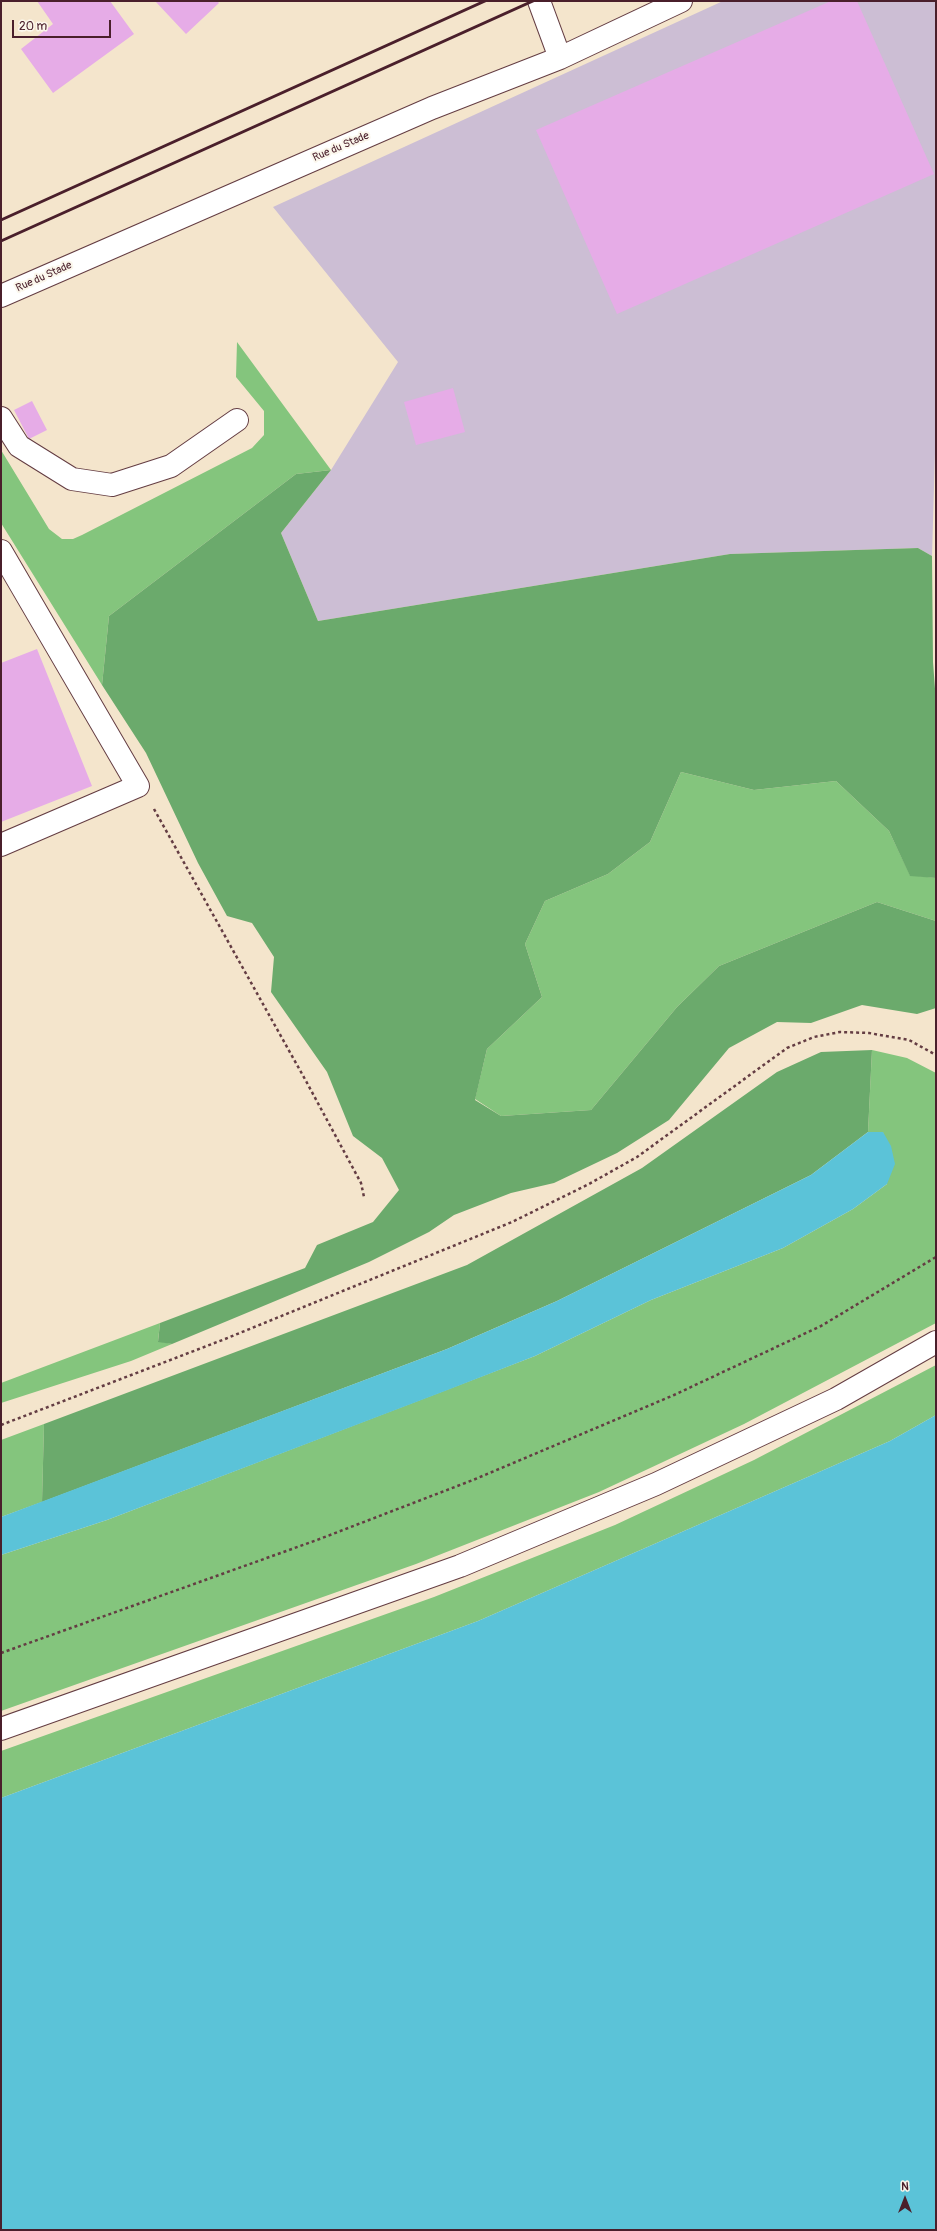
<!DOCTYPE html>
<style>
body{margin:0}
#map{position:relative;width:937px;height:2231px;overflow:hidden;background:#f4e5cc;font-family:Pangolin,sans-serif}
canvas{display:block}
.frame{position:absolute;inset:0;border:2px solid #4a1f2b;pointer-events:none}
.north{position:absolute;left:885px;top:2179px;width:40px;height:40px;-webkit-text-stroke:3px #fbf7ec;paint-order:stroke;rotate:0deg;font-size:11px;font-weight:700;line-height:16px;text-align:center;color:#4a1f2b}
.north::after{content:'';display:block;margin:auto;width:14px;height:18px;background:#4a1f2b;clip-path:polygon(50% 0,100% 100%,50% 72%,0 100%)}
.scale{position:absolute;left:12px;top:20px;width:99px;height:18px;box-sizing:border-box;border:2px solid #4a1f2b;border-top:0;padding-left:5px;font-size:12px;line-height:14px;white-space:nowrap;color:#4a1f2b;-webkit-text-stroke:3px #fbf7ec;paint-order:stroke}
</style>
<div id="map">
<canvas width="937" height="2231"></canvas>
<div class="frame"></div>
<div class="north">N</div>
<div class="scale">20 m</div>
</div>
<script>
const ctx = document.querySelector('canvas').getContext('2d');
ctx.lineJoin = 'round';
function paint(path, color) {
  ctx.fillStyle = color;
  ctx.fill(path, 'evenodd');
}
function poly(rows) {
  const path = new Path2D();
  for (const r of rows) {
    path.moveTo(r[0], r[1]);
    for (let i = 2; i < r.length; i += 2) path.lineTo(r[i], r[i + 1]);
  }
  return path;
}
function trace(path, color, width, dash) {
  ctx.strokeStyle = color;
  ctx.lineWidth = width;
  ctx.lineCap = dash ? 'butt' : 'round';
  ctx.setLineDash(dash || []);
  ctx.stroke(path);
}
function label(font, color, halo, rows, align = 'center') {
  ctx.font = font + ' Pangolin,sans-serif';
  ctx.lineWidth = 4;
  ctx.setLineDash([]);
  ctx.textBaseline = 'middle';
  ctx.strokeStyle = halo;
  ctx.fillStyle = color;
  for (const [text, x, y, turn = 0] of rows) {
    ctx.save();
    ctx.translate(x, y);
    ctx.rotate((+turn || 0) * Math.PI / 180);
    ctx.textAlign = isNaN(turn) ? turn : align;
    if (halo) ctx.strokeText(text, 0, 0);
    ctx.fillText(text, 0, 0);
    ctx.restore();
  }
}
paint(poly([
 [723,1,936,1,936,419,932,556,918,548,730,554,318,621,281,533,331,470,398,362,273,207]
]), '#ccbed4');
paint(poly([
 [237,342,331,470,296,474,109,616,102,685,1,523,1,450,49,529,62,539,73,539,82,535,252,448,264,435,264,411,236,377],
 [681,772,754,790,836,781,889,831,910,875,936,878,936,921,877,902,719,966,677,1007,591,1110,501,1116,475,1099,487,1049,542,997,525,944,545,901,608,874,650,842],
 [872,1050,907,1058,936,1073,936,1323,744,1424,599,1492,416,1564,1,1711,1,1555,107,1520,535,1356,651,1300,783,1248,853,1209,887,1184,883,1132,868,1132],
 [160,1323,158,1341,172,1344,131,1361,1,1403,1,1383],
 [936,1365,936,1415,890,1441,478,1621,1,1798,1,1751,434,1597,615,1525,754,1460],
 [44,1424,42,1502,1,1517,1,1440]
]), '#84c57d');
paint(poly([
 [331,470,281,533,318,621,730,554,918,548,932,556,933,662,936,702,936,878,910,876,889,831,836,781,754,790,681,772,650,842,608,874,545,901,525,944,542,997,487,1049,475,1100,501,1116,591,1110,677,1007,719,966,877,902,936,921,936,1008,917,1014,862,1005,811,1023,777,1022,729,1048,669,1120,617,1153,554,1183,511,1193,454,1215,429,1232,369,1262,172,1344,158,1342,160,1323,305,1268,317,1245,373,1222,399,1190,382,1158,353,1136,327,1072,271,992,274,957,252,923,227,916,198,863,146,753,102,685,109,616,296,474],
 [872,1050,868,1132,811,1175,557,1301,447,1349,42,1502,44,1424,467,1265,642,1168,777,1072,821,1052]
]), '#6baa6c');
paint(poly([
 [868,1132,883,1132,891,1146,895,1164,887,1184,853,1209,783,1248,651,1300,535,1356,445,1391,107,1520,1,1555,1,1517,447,1349,557,1301,811,1175],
 [936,1415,936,2230,1,2230,1,1798,478,1621,890,1441]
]), '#5bc3d8');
paint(poly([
 [37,1,110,1,134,34,53,93,21,49,53,24],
 [155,1,217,1,219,3,186,34],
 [831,1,857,1,934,174,617,314,536,130],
 [453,388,465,432,416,445,404,402],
 [32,401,47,430,29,439,14,410],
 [37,649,92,786,1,822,1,663]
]), '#e6ace7');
const minor = poly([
 [539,1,560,58],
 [1,296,432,108,560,58,681,1],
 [1,418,19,446,72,479,112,485,171,466,237,420],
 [1,551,138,786,1,845],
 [1,1729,460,1566,656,1484,836,1399,936,1342]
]);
trace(minor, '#643d43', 24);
trace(poly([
 [154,809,306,1081,361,1183,364,1197],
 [1,1425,225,1339,512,1222,589,1184,637,1157,787,1048,814,1037,840,1032,869,1033,909,1040,936,1055],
 [1,1653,317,1540,473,1480,674,1395,821,1326,936,1257]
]), '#643d43', 2.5, [3, 3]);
trace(minor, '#fff', 22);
trace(poly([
 [1,220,485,1],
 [1,241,533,1]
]), '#4a1f2b', 3);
label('11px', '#4a1f2b', '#fbf7ec', [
 ["Rue du Stade",341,147,-23],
 ["Rue du Stade",44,277,-24]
]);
</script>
